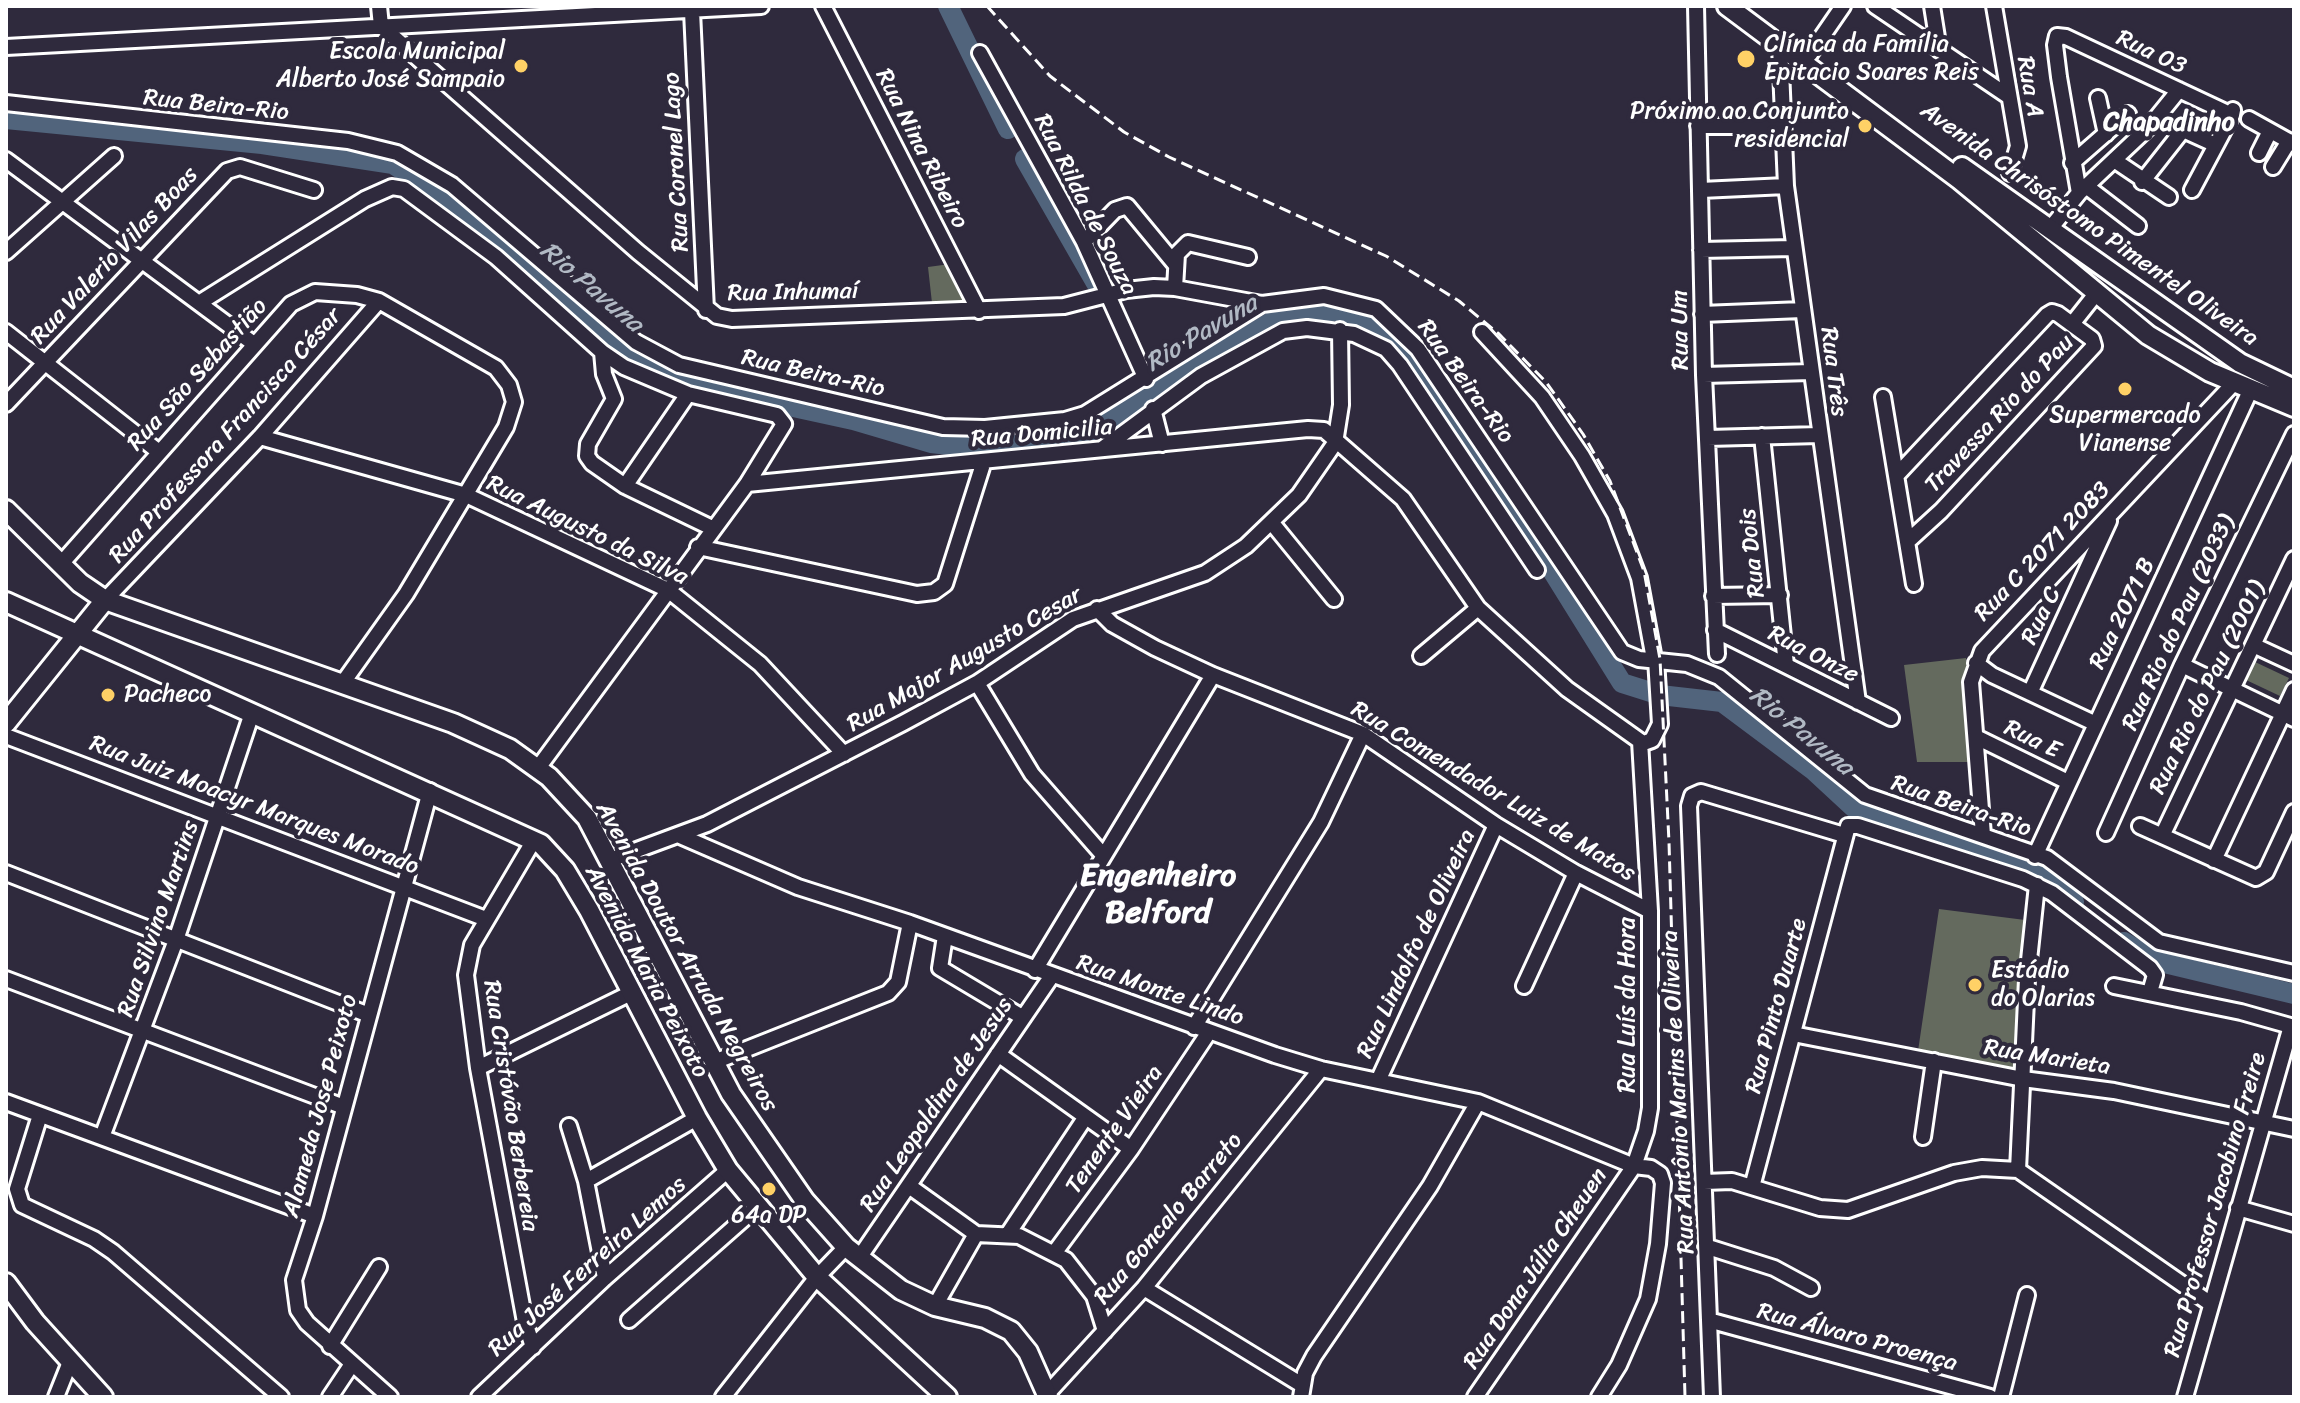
<!DOCTYPE html>
<meta charset="utf-8">
<style>
body{margin:0}
#map{position:relative;width:2300px;height:1403px;overflow:hidden;background:#2f2a3d;font-family:Sriracha,sans-serif}
canvas{display:block}
.frame{position:absolute;inset:0;border:8px solid #fff;pointer-events:none}
</style>
<div id="map">
<canvas width="2300" height="1403"></canvas>
<div class="frame"></div>
</div>
<script>
const ctx = document.querySelector('canvas').getContext('2d');
ctx.lineJoin = 'round';
function paint(path, color) {
  ctx.fillStyle = color;
  ctx.fill(path, 'evenodd');
}
function poly(rows) {
  const path = new Path2D();
  for (const r of rows) {
    path.moveTo(r[0], r[1]);
    for (let i = 2; i < r.length; i += 2) path.lineTo(r[i], r[i + 1]);
  }
  return path;
}
function trace(path, color, width, dash) {
  ctx.strokeStyle = color;
  ctx.lineWidth = width;
  ctx.lineCap = dash ? 'butt' : 'round';
  ctx.setLineDash(dash || []);
  ctx.stroke(path);
}
function label(font, color, halo, rows, align = 'center') {
  ctx.font = font + ' Sriracha,sans-serif';
  ctx.lineWidth = 8;
  ctx.setLineDash([]);
  ctx.textBaseline = 'middle';
  ctx.strokeStyle = halo;
  ctx.fillStyle = color;
  for (const [text, x, y, turn = 0] of rows) {
    ctx.save();
    ctx.translate(x, y);
    ctx.rotate((+turn || 0) * Math.PI / 180);
    ctx.textAlign = isNaN(turn) ? turn : align;
    if (halo) ctx.strokeText(text, 0, 0);
    ctx.fillText(text, 0, 0);
    ctx.restore();
  }
}
paint(poly([
 [950,264,966,295,965,303,932,303,928,267],
 [1966,658,1974,762,1917,762,1904,665],
 [2253,661,2289,678,2280,696,2244,679],
 [1939,909,2025,920,2019,1072,1918,1051]
]), '#646a5e');
trace(poly([
 [948,6,1008,129],
 [6,119,262,144,393,164,432,189,645,367,683,383,853,420,931,443,967,447,1080,437,1281,316,1335,311,1357,315,1372,322,1401,349,1530,535,1622,683,1660,695,1722,702,1813,770,1853,807,1918,825,2029,867,2074,902],
 [1025,159,1096,283],
 [2124,942,2156,961,2294,994]
]), '#51647c', 20);
const minor = poly([
 [379,6,381,26,638,252,717,316,732,319,1064,306,1126,290,1154,287,1175,288,1262,304],
 [823,6,979,311],
 [1696,6,1704,375,1717,654],
 [1875,6,2008,96],
 [1932,6,1939,50],
 [1994,6,2018,146,2010,173],
 [692,11,706,310],
 [1780,46,1786,186,1858,702],
 [6,47,761,6],
 [980,53,1084,242,1146,379],
 [1810,54,1843,6],
 [2098,98,2106,134],
 [6,103,348,141,397,153,452,185,636,342,679,365,943,427,985,428,1065,420,1085,414,1262,304,1324,296,1376,309,1418,349,1622,652,1639,659,1687,664,1719,677,1865,795,2047,858,2159,942,2294,973],
 [2249,119,2294,144],
 [1698,126,1782,126],
 [2259,153,2270,131],
 [6,160,254,344],
 [2114,160,2169,197],
 [2072,163,2128,114],
 [2273,167,2289,141],
 [2142,182,2183,130,2216,145],
 [2086,186,2138,226],
 [1701,190,1786,186],
 [2192,190,2232,115],
 [2079,193,2059,77,2055,45,2057,36,2066,37,2232,115,2233,110],
 [2049,230,2079,193,2149,127,2179,90],
 [1084,242,1115,210,1127,206,1175,264],
 [1701,250,1793,248],
 [6,252,114,156],
 [1175,288,1177,254,1188,243,1248,257],
 [199,303,365,199,392,187,404,189,496,257,602,352,604,374,614,399,588,444,587,456,592,463,625,486,712,528],
 [1702,314,1802,310],
 [2072,324,2095,295],
 [6,332,159,452],
 [1482,332,1542,397,1582,456,1615,514,1639,578,1654,659],
 [1704,375,1811,372],
 [1883,397,1914,584],
 [6,404,227,171,240,167,314,190],
 [1153,409,1162,444],
 [1762,436,1786,665],
 [260,437,466,495,668,590,760,664,844,754],
 [1708,438,1819,435],
 [1102,449,1201,376,1283,331,1307,328,1354,334,1386,349,1400,365,1537,570],
 [1896,476,2047,315,2052,312,2058,314,2092,339,2094,346,1941,511,1907,542],
 [747,484,1308,429,1324,430,1403,499,1478,608,1567,689,1640,741,1650,911,1650,1108,1646,1131,1634,1166,1475,1397],
 [625,486,688,394],
 [1272,523,1334,599],
 [698,547,917,594,934,592,945,584,984,461],
 [60,565,291,304,315,292,357,295,379,301,496,368,509,385,514,402,506,427,406,594,342,684],
 [1713,596,1780,595],
 [105,600,260,437,379,301],
 [1097,609,1112,624,1155,648,1213,675,1363,734,1496,825,1576,873,1650,911],
 [1715,630,1891,718],
 [2253,645,2294,664],
 [1421,656,1478,608],
 [1976,663,1992,675,2094,723],
 [2182,665,2294,719],
 [977,683,1032,774,1103,855],
 [2030,693,2109,521],
 [6,736,486,919],
 [1976,737,2068,782],
 [1641,744,1652,740,1660,724,1656,659],
 [538,768,747,484,784,424,777,415,688,394,624,367,602,352],
 [2140,826,2256,878,2266,872,2294,812],
 [2106,833,2182,665,2294,434],
 [678,835,798,887,910,923,1275,1055,1321,1069,1478,1102,1634,1166,1651,1168,1660,1174,1663,1183,1658,1244,1648,1299,1619,1365,1599,1397],
 [1983,835,1971,682,1982,651,2233,384],
 [2162,836,2294,559],
 [2035,856,2250,391],
 [610,860,707,824,903,723,977,683,1073,619,1205,573,1246,546,1299,495,1335,443,1341,405,1340,330],
 [2214,860,2294,690],
 [6,873,369,1015],
 [945,936,940,968,1022,1017],
 [1035,970,1213,675],
 [6,979,344,1107],
 [1524,986,1576,873],
 [2114,986,2241,1012,2294,1027],
 [1194,1027,1321,822,1363,734],
 [1793,1034,2023,1079,2114,1091,2294,1129],
 [998,1054,1131,1149],
 [714,1062,888,993,898,982,910,923],
 [478,1068,633,992],
 [1378,1081,1496,825],
 [6,1102,315,1216],
 [40,1115,17,1189,22,1205,94,1239,113,1252,281,1397],
 [569,1126,586,1181,605,1278],
 [102,1137,176,940,252,713],
 [1923,1137,1934,1061],
 [2018,1170,2027,979,2037,885],
 [586,1181,697,1118],
 [1704,1182,1732,1181,1820,1208,1848,1210,1954,1173,1982,1168,2018,1170,2211,1304],
 [909,1186,976,1234,1019,1236,1066,1260,1094,1296,1105,1331],
 [1752,1187,1848,826,1858,826,2023,879,2052,893,2150,968,2155,975,2150,992],
 [2238,1208,2294,1224],
 [1008,1234,1085,1118],
 [1708,1247,1774,1268,1811,1288],
 [1055,1252,1131,1149,1209,1032],
 [859,1258,1051,977],
 [1144,1288,1302,1385],
 [935,1306,976,1234],
 [629,1320,756,1208],
 [1712,1321,1990,1397],
 [330,1346,379,1267],
 [533,1347,525,1322,478,1068,466,975,472,945,534,840],
 [1047,1394,1144,1288,1321,1069],
 [56,1397,70,1362],
 [330,1397,352,1364],
 [390,1397,307,1323,298,1310,294,1280,315,1216,430,791],
 [479,1397,605,1278,728,1170],
 [723,1397,817,1277,846,1247],
 [1301,1397,1305,1373,1314,1356,1430,1186,1478,1102],
 [1712,1397,1689,806,1692,796,1701,792,1844,835],
 [2001,1397,2027,1295],
 [2185,1397,2291,1026]
]);
const major = poly([
 [1727,6,1960,180,2148,335,2210,372,2294,407],
 [1962,167,2240,363,2294,389],
 [6,510,80,583,105,600,453,723,510,749,549,777,587,818,731,1094,805,1201,846,1247,901,1290,935,1306,985,1318,1011,1331,1028,1352,1048,1397],
 [6,602,541,844,565,870,589,910,697,1118,728,1170,817,1277,947,1397],
 [6,723,105,600],
 [6,1283,35,1322,103,1397]
]);
trace(minor, '#fff', 20);
trace(major, '#fff', 24);
trace(minor, '#2f2a3d', 14);
trace(major, '#2f2a3d', 18);
trace(poly([
 [987,6,1050,76,1124,132,1169,157,1386,256,1459,301,1499,334,1546,382,1583,434,1610,481,1644,571,1660,659,1669,842,1685,1397]
]), '#fff', 3, [12, 6]);
for (const [x, y, r, color] of [
 [1746,59,10,"#ffd166"],
 [521,66,8,"#ffd166"],
 [1865,126,8,"#ffd166"],
 [2125,389,8,"#ffd166"],
 [108,695,8,"#ffd166"],
 [1975,985,8,"#ffd166"],
 [769,1189,8,"#ffd166"]
]) {
  const dot = new Path2D();
  dot.arc(x, y, r, 0, 2 * Math.PI);
  ctx.fillStyle = color;
  ctx.fill(dot);
  trace(dot, '#2f2a3d', 3);
}
label('24px', '#fff', '#2f2a3d', [
 ["Clínica da Família",1764,45],
 ["Epitacio Soares Reis",1764,73],
 ["Escola Municipal",505,52,"right"],
 ["Alberto José Sampaio",505,80,"right"],
 ["Próximo ao Conjunto",1849,112,"right"],
 ["residencial",1849,140,"right"],
 ["Supermercado",2125,416,"center"],
 ["Vianense",2125,444,"center"],
 ["Pacheco",124,695],
 ["Estádio",1991,971],
 ["do Olarias",1991,999],
 ["64a DP",769,1216,"center"]
], 'left');
label('24px', '#fff', '#2f2a3d', [
 ["Rua 03",2151,53,25],
 ["Rua A",2029,87,80],
 ["Rua Beira-Rio",216,106,6],
 ["Rua Nina Ribeiro",921,149,63],
 ["Rua Coronel Lago",677,162,-93],
 ["Rua Rilda de Souza",1085,205,63],
 ["Avenida Chrisóstomo Pimentel Oliveira",2089,225,35],
 ["Rua Valerio Vilas Boas",115,256,-47],
 ["Rua Inhumaí",793,293,-1],
 ["Rua Um",1681,330,-91],
 ["Rua Três",1833,372,83],
 ["Rua Beira-Rio",813,374,13],
 ["Rua São Sebastião",198,375,-48],
 ["Rua Beira-Rio",1465,382,54],
 ["Travessa Rio do Pau",2000,414,-47],
 ["Rua Domicilia",1042,434,-5],
 ["Rua Professora Francisca César",226,436,-48],
 ["Rua Augusto da Silva",587,531,26],
 ["Rua C 2071 2083",2043,552,-46],
 ["Rua Dois",1753,553,-96],
 ["Rua 2071 B",2123,614,-64],
 ["Rua C",2042,616,-64],
 ["Rua Rio do Pau (2033)",2179,623,-65],
 ["Rua Onze",1813,655,27],
 ["Rua Major Augusto Cesar",965,660,-30],
 ["Rua Rio do Pau (2001)",2208,688,-64],
 ["Rua E",2032,740,26],
 ["Rua Comendador Luiz de Matos",1493,792,31],
 ["Rua Juiz Moacyr Marques Morado",254,806,21],
 ["Rua Beira-Rio",1961,807,19],
 ["Rua Silvino Martins",159,919,-71],
 ["Rua Lindolfo de Oliveira",1417,944,-65],
 ["Avenida Doutor Arruda Negreiros",686,957,61],
 ["Avenida Maria Peixoto",646,972,62],
 ["Rua Monte Lindo",1160,991,19],
 ["Rua Luís da Hora",1628,1005,-90],
 ["Rua Pinto Duarte",1777,1006,-75],
 ["Rua Marieta",2047,1058,9],
 ["Rua Antônio Marins de Oliveira",1679,1092,-93],
 ["Rua Leopoldina de Jesus",937,1105,-56],
 ["Alameda Jose Peixoto",321,1106,-75],
 ["Rua Cristóvão Berbereia",510,1106,81],
 ["Tenente Vieira",1115,1130,-55],
 ["Rua Professor Jacobino Freire",2216,1205,-74],
 ["Rua Goncalo Barreto",1169,1219,-50],
 ["Rua José Ferreira Lemos",588,1267,-42],
 ["Rua Dona Júlia Cheuen",1536,1269,-56],
 ["Rua Álvaro Proença",1857,1338,15]
]);
label('bold 26px', '#fff', '#2f2a3d', [
 ["Chapadinho",2169,123]
]);
label('italic 26px', '#b1b9c4', '#2f2a3d', [
 ["Rio Pavuna",591,288,40],
 ["Rio Pavuna",1202,334,-31],
 ["Rio Pavuna",1801,732,39]
]);
label('bold 32px', '#fff', '#2f2a3d', [
 ["Engenheiro",1158,877],
 ["Belford",1158,914]
]);
</script>
